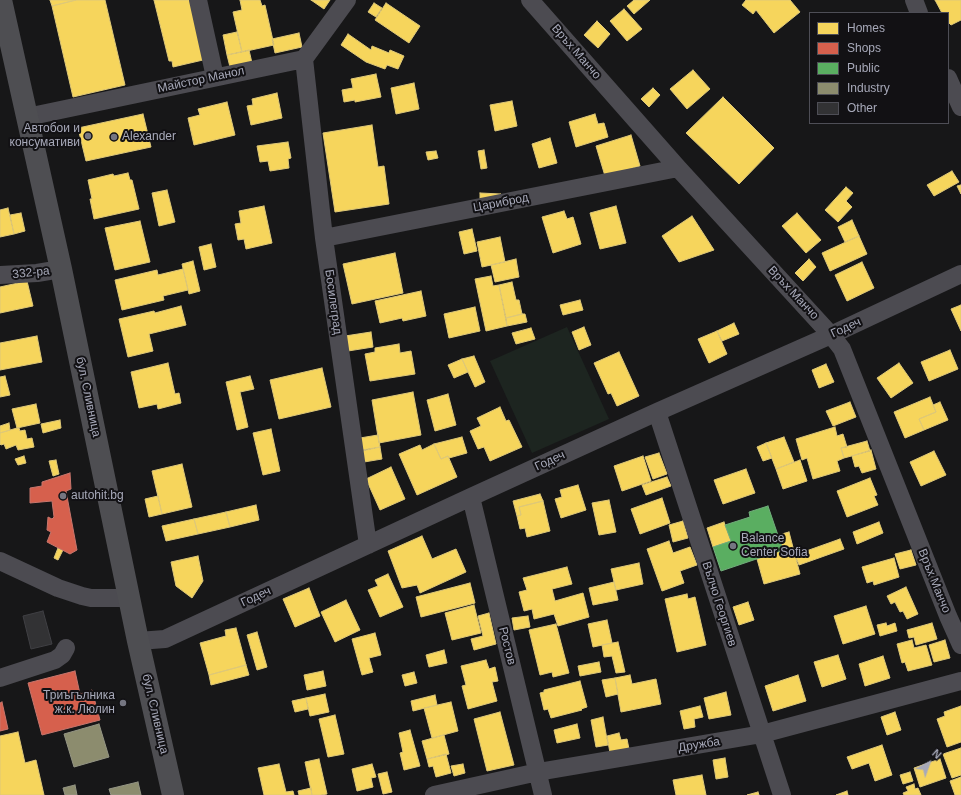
<!DOCTYPE html>
<meta charset="utf-8">
<style>
body{margin:0}
#map{position:relative;width:961px;height:795px;overflow:hidden;background:#171718;font-family:Arial,sans-serif}
canvas{display:block}
.legend{position:absolute;left:809px;top:12px;width:140px;height:112px;box-sizing:border-box;background:#121114;border:1px solid #4e4e56;margin:0;padding:5px 7px;list-style:none;font-size:12px;color:#a7a9b9}
.legend li{display:flex;align-items:center;gap:8px;height:20px}
.legend b{width:20px;border:1px solid #4e4e56}
.north{position:absolute;left:909px;top:743px;width:40px;height:40px;-webkit-text-stroke:3px #121114;paint-order:stroke;rotate:41deg;font-size:11px;font-weight:700;line-height:16px;text-align:center;color:#a7a9b9}
.north::after{content:'';display:block;margin:auto;width:14px;height:18px;background:#a7a9b9;clip-path:polygon(50% 0,100% 100%,50% 72%,0 100%)}
</style>
<div id="map">
<canvas width="961" height="795"></canvas>
<ul class="legend">
<li><b style="height:11px;background:#f6d55c"></b>Homes</li>
<li><b style="height:11px;background:#d6604d"></b>Shops</li>
<li><b style="height:11px;background:#5aae61"></b>Public</li>
<li><b style="height:11px;background:#8c8c6e"></b>Industry</li>
<li><b style="height:11px;background:#323234"></b>Other</li>
</ul>
<div class="north">N</div>
</div>
<script>
const ctx = document.querySelector('canvas').getContext('2d');
ctx.lineJoin = 'round';
function paint(path, color) {
  ctx.fillStyle = color;
  ctx.fill(path, 'evenodd');
}
function poly(rows) {
  const path = new Path2D();
  for (const r of rows) {
    path.moveTo(r[0], r[1]);
    for (let i = 2; i < r.length; i += 2) path.lineTo(r[i], r[i + 1]);
  }
  return path;
}
function trace(path, color, width, dash) {
  ctx.strokeStyle = color;
  ctx.lineWidth = width;
  ctx.lineCap = dash ? 'butt' : 'round';
  ctx.setLineDash(dash || []);
  ctx.stroke(path);
}
function label(font, color, halo, rows, align = 'center') {
  ctx.font = font + ' Arial,sans-serif';
  ctx.lineWidth = 4;
  ctx.setLineDash([]);
  ctx.textBaseline = 'middle';
  ctx.strokeStyle = halo;
  ctx.fillStyle = color;
  for (const [text, x, y, turn = 0] of rows) {
    ctx.save();
    ctx.translate(x, y);
    ctx.rotate((+turn || 0) * Math.PI / 180);
    ctx.textAlign = isNaN(turn) ? turn : align;
    if (halo) ctx.strokeText(text, 0, 0);
    ctx.fillText(text, 0, 0);
    ctx.restore();
  }
}
paint(poly([
 [567,327,609,419,532,453,490,361]
]), '#1d2520');
const homes = poly([
 [50,0,76,0,52,6,50,0],
 [76,0,105,0,125,85,73,97,52,6,76,0],
 [154,0,192,0,203,60,173,67,172,61,169,61,154,0],
 [240,0,260,0,262,6,265,5,274,45,242,52,233,12,242,10,240,0],
 [311,0,330,0,324,9,311,0],
 [634,0,650,0,634,14,627,6,634,0],
 [746,0,790,0,800,12,774,33,756,10,753,14,742,5,746,0],
 [935,0,961,0,961,20,951,25,948,22,948,13,942,13,935,0],
 [374,3,382,8,376,17,368,12,374,3],
 [386,3,420,26,409,43,375,20,386,3],
 [624,9,642,29,627,41,610,21,624,9],
 [597,21,610,34,598,48,584,35,597,21],
 [237,32,242,52,227,55,223,35,237,32],
 [299,33,302,47,275,53,272,39,299,33],
 [348,34,371,50,372,46,389,53,390,50,404,56,398,69,387,65,385,69,366,62,341,45,348,34],
 [249,50,252,63,230,67,227,55,249,50],
 [693,70,710,89,687,109,670,89,693,70],
 [376,74,381,97,355,102,355,100,344,102,342,90,353,88,351,79,376,74],
 [414,83,419,109,396,114,391,88,414,83],
 [653,88,660,95,649,107,641,99,653,88],
 [277,93,282,118,251,125,247,106,253,105,252,99,277,93],
 [723,97,774,148,739,184,686,133,723,97],
 [512,101,517,126,495,131,490,105,512,101],
 [227,102,235,135,194,145,188,118,200,115,198,109,227,102],
 [143,114,151,147,86,161,78,128,143,114],
 [595,114,598,124,604,123,608,137,576,147,569,122,595,114],
 [372,125,378,167,384,166,389,204,335,212,323,133,372,125],
 [631,135,640,166,605,176,596,146,631,135],
 [550,138,557,163,539,168,532,144,550,138],
 [288,142,291,158,288,159,289,168,270,171,268,161,260,162,257,146,288,142],
 [484,150,487,168,481,169,478,151,484,150],
 [436,151,438,158,428,160,426,152,436,151],
 [952,171,959,182,934,196,927,185,952,171],
 [128,173,130,180,132,180,139,209,94,219,90,199,92,199,88,180,113,174,114,176,128,173],
 [961,185,961,194,957,186,961,185],
 [846,187,853,193,846,201,852,207,838,222,825,210,846,187],
 [167,190,175,222,159,226,152,193,167,190],
 [480,193,501,194,480,200,480,193],
 [264,206,272,243,246,249,244,239,238,240,235,224,241,223,239,211,264,206],
 [616,206,626,243,600,249,590,213,616,206],
 [8,208,14,234,0,237,0,210,8,208],
 [564,211,567,219,573,217,581,244,553,253,542,217,564,211],
 [21,213,25,231,14,234,10,215,21,213],
 [797,213,821,240,806,253,782,226,797,213],
 [692,216,714,250,679,262,662,236,692,216],
 [852,220,859,236,845,242,838,227,852,220],
 [140,221,150,262,115,270,105,228,140,221],
 [472,229,477,251,464,254,459,232,472,229],
 [859,236,867,254,830,271,822,253,859,236],
 [500,237,505,262,482,267,477,242,500,237],
 [211,244,216,267,204,270,199,247,211,244],
 [395,253,403,293,352,304,343,264,395,253],
 [516,259,519,277,495,282,491,265,516,259],
 [809,259,816,267,803,281,795,273,809,259],
 [193,261,200,291,189,294,182,264,193,261],
 [862,262,874,288,847,301,835,275,862,262],
 [183,269,188,290,163,296,164,300,122,310,115,280,157,270,158,275,183,269],
 [491,276,493,286,499,285,507,326,486,331,475,279,491,276],
 [27,281,33,306,0,313,0,287,27,281],
 [512,282,516,300,519,300,522,314,506,318,499,285,512,282],
 [421,291,426,316,403,321,402,318,380,323,375,301,421,291],
 [580,300,583,310,563,315,560,305,580,300],
 [961,305,961,331,951,309,961,305],
 [181,306,186,325,149,334,153,351,128,357,119,319,154,311,155,313,181,306],
 [475,307,480,331,449,338,444,314,475,307],
 [522,314,525,314,527,322,507,326,506,318,522,314],
 [734,323,739,334,722,341,717,331,734,323],
 [584,327,591,345,579,350,572,332,584,327],
 [531,328,535,339,516,344,512,333,531,328],
 [717,331,727,354,709,363,698,339,717,331],
 [371,332,373,347,348,351,345,336,371,332],
 [37,336,42,362,0,370,0,343,37,336],
 [399,344,400,353,411,351,415,374,370,381,365,354,375,352,375,348,399,344],
 [950,350,958,369,929,381,921,362,950,350],
 [619,352,639,396,617,406,611,393,608,394,594,363,619,352],
 [474,356,485,382,475,387,462,359,474,356],
 [462,359,468,372,454,378,448,365,462,359],
 [168,363,175,394,179,393,181,403,158,409,157,404,139,408,131,372,168,363],
 [899,363,913,383,891,398,877,378,899,363],
 [826,364,834,382,819,388,812,370,826,364],
 [322,368,331,407,279,419,270,380,322,368],
 [5,376,10,395,0,397,0,377,5,376],
 [250,376,254,389,240,392,248,427,237,430,226,382,250,376],
 [413,392,421,435,379,443,372,400,413,392],
 [448,394,456,425,435,431,427,400,448,394],
 [930,397,936,412,919,419,924,430,905,438,894,412,930,397],
 [850,402,856,417,833,426,826,411,850,402],
 [940,402,948,420,924,430,919,419,936,412,933,405,940,402],
 [36,404,40,423,17,428,12,409,36,404],
 [500,407,506,421,509,420,522,447,490,461,484,447,478,449,470,431,481,426,477,418,500,407],
 [60,420,61,428,43,433,41,424,60,420],
 [9,423,10,430,0,433,0,426,9,423],
 [835,427,837,436,843,434,847,447,841,448,844,458,837,461,840,471,813,479,807,458,802,460,796,439,835,427],
 [17,428,19,428,20,431,25,430,27,439,32,438,34,447,18,450,16,445,6,449,4,444,1,445,0,444,0,433,17,428],
 [271,429,280,471,263,475,253,433,271,429],
 [378,435,380,447,362,450,360,438,378,435],
 [462,437,467,453,449,458,448,456,441,459,434,444,462,437],
 [784,437,794,462,776,469,766,443,784,437],
 [867,441,870,451,844,458,841,448,867,441],
 [766,443,772,458,763,461,757,447,766,443],
 [434,444,441,459,448,456,457,477,417,495,399,454,420,445,422,450,434,444],
 [380,447,382,459,364,462,362,451,380,447],
 [871,450,876,469,862,473,859,466,855,467,852,456,871,450],
 [934,451,946,475,921,486,910,462,934,451],
 [659,453,667,474,653,479,645,457,659,453],
 [24,456,26,463,18,465,15,459,24,456],
 [643,456,651,481,622,491,614,466,643,456],
 [56,460,59,474,53,476,49,461,56,460],
 [800,460,807,481,783,489,776,469,800,460],
 [182,464,192,507,162,514,152,471,182,464],
 [391,467,405,499,380,510,366,479,391,467],
 [746,469,755,493,723,504,714,480,746,469],
 [667,477,671,486,646,495,642,485,667,477],
 [870,478,877,495,874,496,878,505,847,517,837,491,870,478],
 [578,485,586,510,561,518,555,499,562,497,560,490,578,485],
 [540,494,543,501,519,507,521,515,517,516,513,501,540,494],
 [158,496,162,514,149,517,145,499,158,496],
 [662,498,670,523,640,534,631,509,662,498],
 [609,500,616,532,599,535,592,503,609,500],
 [543,501,550,531,527,537,525,528,520,529,517,516,521,515,519,507,543,501],
 [256,505,259,520,230,527,226,512,256,505],
 [226,512,230,527,198,534,194,519,226,512],
 [194,519,198,534,166,541,162,526,194,519],
 [683,521,688,538,673,542,669,525,683,521],
 [724,522,731,541,713,547,707,528,724,522],
 [879,522,883,533,857,544,853,532,879,522],
 [789,532,800,574,764,584,757,559,783,550,778,535,789,532],
 [422,536,432,559,456,549,466,572,420,593,417,585,402,588,388,551,422,536],
 [840,539,844,549,799,565,795,555,840,539],
 [669,541,673,553,690,547,697,565,680,571,684,583,662,591,647,549,669,541],
 [58,548,63,550,58,560,54,558,58,548],
 [911,550,916,565,900,569,895,554,911,550],
 [198,556,203,581,192,598,176,586,171,562,198,556],
 [894,558,899,577,874,585,873,581,867,583,862,567,894,558],
 [639,563,643,584,616,590,611,569,639,563],
 [567,567,572,584,552,589,555,601,583,593,589,617,558,626,554,614,534,619,532,609,524,611,519,592,527,590,523,578,567,567],
 [388,574,403,607,380,617,368,590,378,586,375,580,388,574],
 [614,582,618,600,593,605,589,588,614,582],
 [470,583,475,603,421,617,416,597,470,583],
 [906,587,918,614,907,619,903,611,900,612,895,602,891,604,887,596,906,587],
 [309,588,320,616,295,627,283,599,309,588],
 [687,594,688,599,695,597,706,645,677,652,665,599,687,594],
 [346,600,360,630,335,642,321,612,346,600],
 [748,602,754,620,739,625,733,607,748,602],
 [474,605,481,633,452,640,445,613,474,605],
 [866,606,875,634,843,644,834,616,866,606],
 [489,613,496,644,474,650,471,639,483,636,478,616,489,613],
 [528,616,530,627,514,630,512,618,528,616],
 [607,620,612,643,593,647,588,624,607,620],
 [886,623,887,626,895,623,897,631,880,636,877,625,886,623],
 [932,623,937,639,916,645,914,637,909,638,907,630,932,623],
 [556,624,569,673,553,677,552,672,540,675,529,630,556,624],
 [236,628,246,665,209,675,200,643,226,636,225,630,236,628],
 [257,632,267,667,257,670,247,635,257,632],
 [375,633,381,655,369,658,373,672,362,675,352,639,375,633],
 [912,640,914,648,926,645,932,665,908,671,905,662,902,663,897,644,912,640],
 [945,640,950,658,934,662,929,645,945,640],
 [618,642,625,672,616,673,612,656,604,657,602,645,618,642],
 [444,650,447,663,429,667,426,655,444,650],
 [838,655,846,679,822,687,814,662,838,655],
 [883,656,890,678,865,686,859,664,883,656],
 [486,660,489,669,495,667,498,681,492,682,497,701,468,709,462,686,466,685,461,666,486,660],
 [599,662,601,672,580,676,578,666,599,662],
 [246,665,249,675,211,685,209,675,246,665],
 [323,671,326,686,307,690,304,675,323,671],
 [414,672,417,683,405,686,402,675,414,672],
 [630,675,632,684,656,679,661,704,621,712,615,678,630,675],
 [798,675,806,701,773,711,765,686,798,675],
 [615,678,618,694,606,697,602,680,615,678],
 [580,681,587,707,581,709,582,710,551,718,548,709,544,710,540,693,544,692,544,690,580,681],
 [726,692,731,715,709,719,704,698,726,692],
 [325,694,329,712,310,716,306,698,325,694],
 [435,695,437,705,413,711,411,701,435,695],
 [306,698,308,709,295,712,292,701,306,698],
 [451,702,458,731,432,738,424,708,451,702],
 [700,706,703,717,694,719,695,727,684,729,680,711,700,706],
 [961,706,961,742,947,747,937,719,945,716,944,712,961,706],
 [500,712,514,765,487,771,474,719,500,712],
 [895,712,901,730,887,735,881,717,895,712],
 [335,715,344,754,328,757,319,719,335,715],
 [603,717,608,745,596,747,591,720,603,717],
 [577,724,580,738,557,743,554,730,577,724],
 [410,730,420,766,404,770,400,753,403,752,399,733,410,730],
 [18,732,25,763,36,760,44,795,0,795,0,736,18,732],
 [619,733,621,740,627,739,629,749,610,753,607,736,619,733],
 [444,735,449,754,427,759,422,741,444,735],
 [882,745,892,775,875,781,869,763,852,769,847,757,882,745],
 [961,748,961,775,952,778,943,754,961,748],
 [446,754,451,773,436,777,433,766,429,767,427,759,446,754],
 [725,758,728,777,716,779,713,760,725,758],
 [319,759,327,794,321,795,312,795,305,762,319,759],
 [940,759,946,778,920,787,914,768,940,759],
 [279,764,286,792,293,791,294,795,264,795,258,768,279,764],
 [372,764,376,777,371,778,373,787,357,791,352,769,372,764],
 [463,764,465,773,454,776,451,766,463,764],
 [387,772,392,792,383,794,378,774,387,772],
 [910,772,913,781,903,784,900,775,910,772],
 [702,775,706,795,676,795,673,780,702,775],
 [961,777,961,795,955,795,950,781,961,777],
 [914,784,915,789,918,788,921,795,904,795,903,793,908,791,906,787,914,784],
 [311,788,312,795,299,795,298,791,311,788],
 [847,791,848,795,836,795,847,791],
 [758,792,759,795,747,795,758,792]
]);
paint(homes, '#f6d55c');
trace(homes, '#dec878', 1);
const shops = poly([
 [70,473,71,489,66,491,77,550,70,554,47,542,51,532,47,530,48,517,52,519,54,517,52,501,30,503,30,488,42,486,42,482,70,473],
 [75,671,80,694,92,690,100,720,42,735,28,683,75,671],
 [2,702,8,729,0,731,0,703,2,702]
]);
paint(shops, '#d6604d');
trace(shops, '#c8766d', 1);
const public = poly([
 [768,506,783,550,721,571,713,547,731,541,725,525,750,517,749,512,768,506]
]);
paint(public, '#5aae61');
trace(public, '#71ac7b', 1);
const industry = poly([
 [99,724,109,757,74,767,64,734,99,724],
 [138,782,141,795,111,795,109,789,138,782],
 [75,785,77,795,65,795,63,788,75,785]
]);
paint(industry, '#8c8c6e');
trace(industry, '#949584', 1);
const building = poly([
 [43,611,52,644,31,649,23,616,43,611]
]);
paint(building, '#323234');
trace(building, '#404044', 1);
trace(poly([
 [198,0,215,77],
 [530,0,678,168,831,335,842,349,948,616,961,645],
 [914,0,919,13],
 [304,59,324,238,368,545],
 [948,78,961,107],
 [27,117,304,59,347,0],
 [324,238,678,168],
 [0,275,37,273,61,269],
 [657,412,782,795],
 [471,497,543,795],
 [0,561,58,588,82,596,91,598,130,598],
 [138,641,165,639,471,497,657,412,831,335,961,274],
 [0,678,55,660,62,655,66,648],
 [434,795,538,772,762,734,961,681]
]), '#4c4b51', 18);
trace(poly([
 [1,0,61,269,138,641,173,795]
]), '#4e4e52', 22);
for (const [x, y, r, color] of [
 [88,136,4,"#757681"],
 [114,137,4,"#757681"],
 [63,496,4,"#757681"],
 [733,546,4,"#757681"],
 [123,703,4,"#757681"]
]) {
  const dot = new Path2D();
  dot.arc(x, y, r, 0, 2 * Math.PI);
  ctx.fillStyle = color;
  ctx.fill(dot);
  trace(dot, '#121114', 1.5);
}
label('12px', '#a7a9b9', '#121114', [
 ["Връх Манчо",576,52,49],
 ["Майстор Манол",201,80,-12],
 ["Цариброд",501,203,-11],
 ["332-ра",31,273,-6],
 ["Връх Манчо",793,293,47],
 ["Босилеград",333,302,82],
 ["Годеч",846,328,-25],
 ["бул. Сливница",88,397,78],
 ["Годеч",550,461,-25],
 ["Връх Манчо",934,581,68],
 ["Годеч",256,597,-25],
 ["Вълчо Георгиев",719,604,72],
 ["Ростов",507,646,76],
 ["бул. Сливница",155,714,77],
 ["Дружба",699,745,-9]
]);
label('12px', '#a7a9b9', '#121114', [
 ["Автобои и",80,129,"right"],
 ["консумативи",80,143,"right"],
 ["Alexander",122,137],
 ["autohit.bg",71,496],
 ["Balance",741,539],
 ["Center Sofia",741,553],
 ["Триъгълника",115,696,"right"],
 ["ж.к. Люлин",115,710,"right"]
], 'left');
</script>
